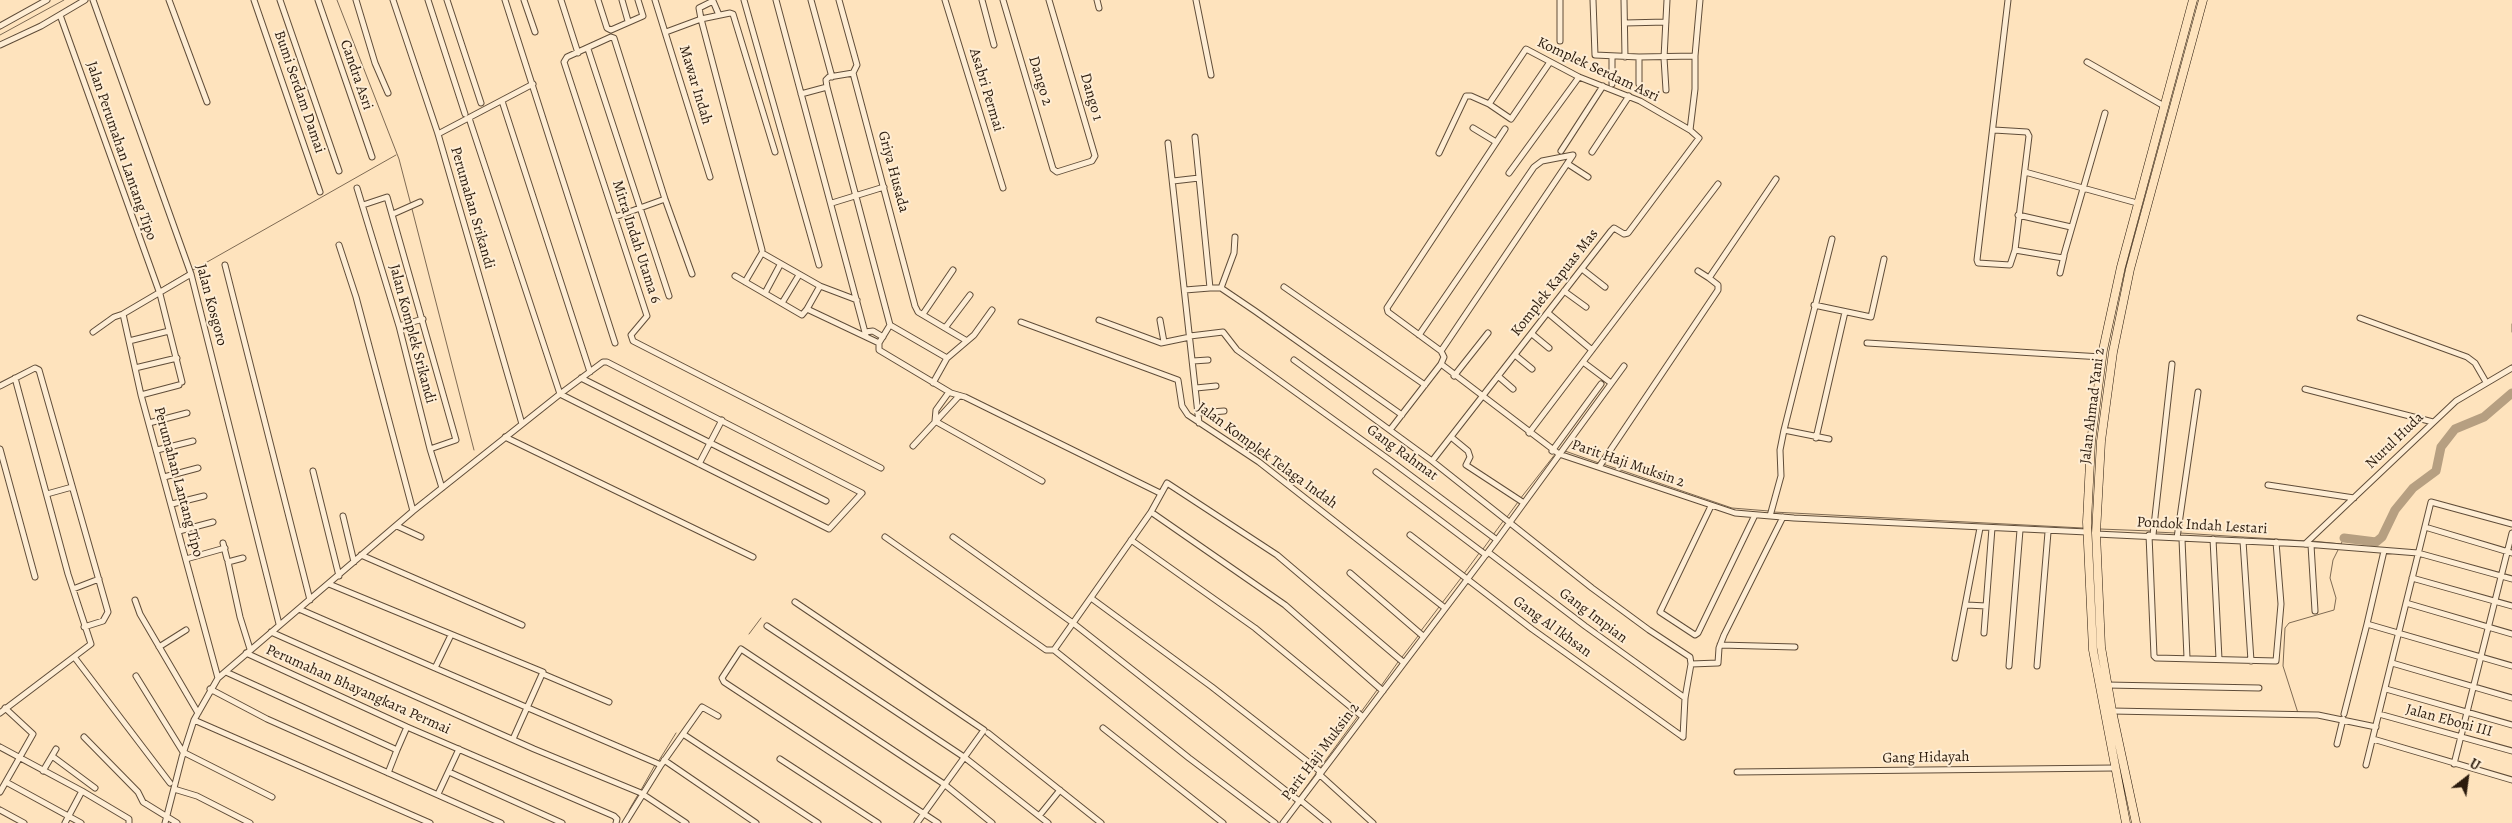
<!DOCTYPE html>
<style>
body{margin:0}
#map{position:relative;width:2512px;height:823px;overflow:hidden;background:#fee3bd;font-family:Alegreya,serif}
canvas{display:block}
.north{position:absolute;left:2442px;top:753px;width:50px;height:50px;-webkit-text-stroke:4px #feedd4;paint-order:stroke;rotate:30deg;font-size:14px;font-weight:700;line-height:20px;text-align:center;color:#2b1b0d}
.north::after{content:'';display:block;margin:auto;width:18px;height:22px;background:#2b1b0d;clip-path:polygon(50% 0,100% 100%,50% 72%,0 100%)}
</style>
<div id="map">
<canvas width="2512" height="823"></canvas>
<div class="north">U</div>
</div>
<script>
const ctx = document.querySelector('canvas').getContext('2d');
ctx.lineJoin = 'round';
function poly(rows) {
  const path = new Path2D();
  for (const r of rows) {
    path.moveTo(r[0], r[1]);
    for (let i = 2; i < r.length; i += 2) path.lineTo(r[i], r[i + 1]);
  }
  return path;
}
function trace(path, color, width, dash) {
  ctx.strokeStyle = color;
  ctx.lineWidth = width;
  ctx.lineCap = dash ? 'butt' : 'round';
  ctx.setLineDash(dash || []);
  ctx.stroke(path);
}
function label(font, color, halo, rows, align = 'center') {
  ctx.font = font + ' Alegreya,serif';
  ctx.lineWidth = 4;
  ctx.setLineDash([]);
  ctx.textBaseline = 'middle';
  ctx.strokeStyle = halo;
  ctx.fillStyle = color;
  for (const [text, x, y, turn = 0] of rows) {
    ctx.save();
    ctx.translate(x, y);
    ctx.rotate((+turn || 0) * Math.PI / 180);
    ctx.textAlign = isNaN(turn) ? turn : align;
    if (halo) ctx.strokeText(text, 0, 0);
    ctx.fillText(text, 0, 0);
    ctx.restore();
  }
}
trace(poly([
 [337,0,399,159,411,205],
 [0,35,64,0],
 [412,209,474,450],
 [193,270,396,155],
 [160,289,187,273],
 [2512,324,2512,332],
 [1565,451,1599,463],
 [1603,464,1732,508,1769,511],
 [1520,499,1556,453],
 [1773,512,2083,528],
 [1507,517,1518,502],
 [2100,529,2151,531],
 [2155,532,2176,533],
 [2180,533,2306,541],
 [1493,535,1504,520],
 [2312,541,2341,544],
 [2341,544,2344,538],
 [1483,549,1491,538],
 [1463,575,1480,552],
 [1442,603,1461,578],
 [1420,632,1439,607],
 [749,634,761,618],
 [1402,657,1418,636],
 [1381,686,1398,662],
 [1361,712,1377,690],
 [2298,713,2283,666,2285,628,2289,623,2334,610,2336,598,2330,578,2333,560,2339,548],
 [658,762,676,733],
 [1320,768,1358,716],
 [641,790,655,765],
 [1298,798,1317,772],
 [629,810,639,793]
]), '#7e6a53', 1);
trace(poly([
 [2344,538,2376,542,2382,537,2395,510,2413,488,2436,471,2441,447,2455,429,2484,417,2512,393]
]), '#b69f81', 9);
const minor = poly([
 [93,0,191,274,279,624],
 [169,0,207,102],
 [254,0,320,192],
 [280,0,339,171],
 [318,0,372,157],
 [356,0,375,63,388,93],
 [393,0,438,134,522,424],
 [428,0,465,114],
 [447,0,481,103],
 [505,0,615,343],
 [524,0,535,32],
 [561,0,578,53],
 [598,0,607,28,611,30,643,16,638,0],
 [622,0,628,21],
 [655,0,710,177],
 [744,0,819,265],
 [776,0,866,336],
 [811,0,832,77],
 [839,0,857,65,853,73],
 [945,0,1003,188],
 [982,0,994,45],
 [1003,0,1053,169,1057,172,1092,161,1095,156,1049,0],
 [1097,0,1099,8],
 [1196,0,1211,75],
 [1560,0,1560,41],
 [1593,0,1595,55,1639,57,1695,56],
 [1624,0,1625,57],
 [60,15,160,294,182,382],
 [719,15,713,1,699,8,701,19,730,13,733,14,775,152],
 [1625,23,1666,22],
 [0,26,47,0],
 [666,32,701,19,762,250],
 [0,45,41,26,85,0],
 [588,49,669,296],
 [1639,57,1639,84],
 [2087,62,2164,106],
 [1612,84,1612,56],
 [827,87,890,325,879,343],
 [1666,90,1664,58,1667,0],
 [801,94,827,87,826,80,829,77,853,73,915,306,918,312,945,328],
 [502,101,590,372],
 [1473,128,1496,142],
 [1690,130,1695,89,1695,56,1700,0],
 [1994,130,2027,132,2029,136,2015,250,2010,265,1978,263,1977,260,2008,0],
 [438,134,533,84],
 [1168,143,1199,423],
 [1561,151,1603,86],
 [1592,152,1629,96],
 [1439,153,1466,96,1471,96,1489,104],
 [1568,164,1588,177],
 [2025,172,2137,203],
 [1509,173,1579,77],
 [1173,181,1199,178],
 [357,188,399,326,430,449,442,488],
 [832,203,884,187],
 [363,205,387,197,456,440,430,449],
 [393,214,420,202],
 [2018,215,2071,227],
 [615,217,665,199],
 [339,245,356,297,413,511],
 [2015,250,2063,258,2105,113],
 [225,265,310,600],
 [1582,269,1605,287],
 [1698,271,1709,278],
 [2060,273,2064,256],
 [191,274,123,314,141,395,218,678],
 [692,274,665,199,614,38,611,37,567,57,564,62,647,316,631,335,633,341,881,468],
 [735,276,802,315,807,309,879,343,879,350,951,393,965,397,1160,493],
 [745,282,762,253,820,286,857,300],
 [1284,287,1425,385],
 [1210,288,1221,288,1255,311,1402,415],
 [1221,288,1234,253,1235,237],
 [1185,290,1210,288,1195,137],
 [1564,291,1586,307],
 [765,293,780,265],
 [782,303,799,275],
 [1814,305,1871,317,1884,259],
 [807,309,820,286],
 [1548,313,1592,350],
 [923,314,953,270],
 [2360,318,2467,357,2475,363,2486,382],
 [1099,320,1161,343,1190,337],
 [1160,320,1164,342],
 [1021,322,1178,380,1182,406,1188,415,1259,462,1445,608],
 [890,325,947,358,933,383],
 [399,326,423,319],
 [93,332,114,317,123,314],
 [865,332,873,331,883,337],
 [1532,334,1549,348],
 [1419,335,1534,167,1542,161,1573,155,1441,351],
 [1190,336,1223,332,1237,350,1391,461,1497,540],
 [129,341,169,331],
 [967,341,945,328,970,295],
 [1867,343,2102,357],
 [1515,355,1532,369],
 [947,358,974,335,992,310],
 [1294,360,1432,461,1592,588,1649,630,1690,657,1691,664,1718,663,1719,648,1724,635,1783,517],
 [1193,361,1208,360],
 [1583,362,1611,383],
 [1441,364,1444,357,1441,351,1388,312,1387,308,1505,129],
 [135,368,177,358],
 [1454,376,1488,333],
 [1498,376,1513,389],
 [581,378,826,501],
 [0,386,35,368,39,370,108,612,103,621,84,627],
 [1196,388,1216,386],
 [2305,389,2433,422],
 [949,392,936,410,935,421,1042,481],
 [141,395,179,385],
 [1198,413,1224,411],
 [149,423,187,413],
 [1390,430,1441,364,1559,454,1735,513,1794,518,2087,532],
 [1784,430,1829,439],
 [1529,433,1718,184],
 [505,437,753,557],
 [1451,437,1468,451,1470,457,1466,465,1524,503],
 [1816,438,1845,312],
 [913,446,959,396],
 [0,449,35,577],
 [157,450,193,441],
 [1552,451,1601,384],
 [1432,461,1611,231,1614,228,1624,234,1628,233,1699,138,1690,130,1640,101,1579,77,1526,49,1489,104,1511,119,1550,62],
 [699,464,722,420],
 [1599,467,1718,290,1718,285,1709,278,1776,179],
 [313,471,339,576],
 [1376,472,1486,555],
 [164,477,198,468],
 [2268,485,2354,498],
 [47,494,72,487],
 [172,504,204,496],
 [1711,506,1660,612,1695,635,1698,633,1755,515],
 [1151,512,1285,605,1383,691],
 [343,516,354,562],
 [1770,516,1781,476,1780,450,1784,430,1832,239],
 [397,526,421,537],
 [2425,527,2512,553],
 [179,531,213,522],
 [2096,534,2305,544,2418,553,2512,579],
 [1410,535,1532,629,1683,737],
 [2149,535,2154,656,2156,658,2276,661,2281,604,2276,542],
 [2153,535,2172,364],
 [885,537,1046,650,1054,650,1189,758,1275,823],
 [953,537,1073,623,1299,801],
 [2177,538,2198,392],
 [2182,539,2187,658],
 [2213,539,2219,659],
 [1131,540,1255,628,1363,717],
 [2243,541,2251,661],
 [223,543,227,559],
 [2305,544,2456,401,2512,368],
 [2311,545,2315,611],
 [2384,551,2367,624,2512,666],
 [1488,552,1585,626,1685,698],
 [361,555,522,625],
 [243,558,228,562,240,617,250,649],
 [186,559,225,548],
 [1350,573,1423,636],
 [2412,578,2512,606],
 [329,584,543,672,513,739],
 [73,589,99,579],
 [1091,598,1212,687,1321,772],
 [135,600,140,614,198,713],
 [795,602,984,730,917,823],
 [2406,603,2512,634],
 [1967,605,1986,606],
 [299,609,435,668,451,635],
 [767,626,964,757,1048,823],
 [271,632,534,749,641,793,686,823],
 [1984,633,1992,528],
 [1720,645,1795,647],
 [159,647,186,630],
 [1054,650,1151,512,1167,483,1277,555,1403,662],
 [246,653,407,727,614,816,617,819,616,823],
 [75,658,170,783],
 [1955,658,1980,528],
 [2392,663,2512,698],
 [2009,666,2020,530],
 [2037,666,2048,532],
 [435,668,661,765,702,707,718,716],
 [226,672,397,750,407,727],
 [543,674,609,702],
 [136,676,183,752,272,797],
 [2107,685,2259,688],
 [210,689,267,719,501,823],
 [2386,689,2512,725],
 [2112,711,2318,715,2376,727],
 [0,713,91,644,68,574,15,378],
 [2344,714,2367,624],
 [2379,714,2512,751],
 [194,720,430,823],
 [1103,728,1223,823],
 [988,733,1101,823],
 [683,734,818,823],
 [84,737,138,792,143,802,177,823],
 [1683,737,1685,698,1691,664],
 [2373,739,2512,780],
 [2337,744,2343,719],
 [0,747,82,791,129,819,129,823],
 [52,756,95,788],
 [780,759,878,823],
 [664,760,756,823],
 [2454,764,2512,533],
 [2366,765,2431,502,2512,524],
 [43,771,56,749],
 [449,772,562,823],
 [1737,772,2114,768],
 [388,773,397,750],
 [1319,774,1373,823],
 [6,782,81,823],
 [174,789,197,796,250,823],
 [0,792,33,734,5,708],
 [438,794,459,749],
 [1300,800,1328,823],
 [0,810,24,823],
 [1039,816,1060,790],
 [65,823,82,791],
 [165,823,182,757,194,720,218,678,413,511,560,394,829,529,862,493,607,362,603,362,560,394,469,118],
 [625,823,661,765],
 [938,823,724,682,722,678,741,649,944,784,992,823],
 [1283,823,1497,540,1624,366]
]);
const highway = poly([
 [2126,823,2093,650,2087,522,2091,442,2103,350,2121,267,2193,0],
 [2136,823,2112,711,2101,647,2096,533,2101,441,2113,352,2130,269,2203,0]
]);
trace(minor, '#604d39', 7);
trace(highway, '#2b1b0d', 9);
trace(minor, '#feedd4', 5);
trace(highway, '#fee3bd', 8);
label('15px', '#2b1b0d', '#feedd4', [
 ["Komplek Serdam Asri",1598,70,25],
 ["Candra Asri",356,75,71],
 ["Dango 2",1040,81,73],
 ["Mawar Indah",695,85,73],
 ["Asabri Permai",986,90,73],
 ["Bumi Serdam Damai",299,92,71],
 ["Dango 1",1091,97,74],
 ["Jalan Perumahan Lantang Tipo",121,151,71],
 ["Griya Husada",893,172,75],
 ["Perumahan Srikandi",472,208,74],
 ["Mitra Indah Utama 6",636,242,72],
 ["Komplek Kapuas Mas",1555,283,-52],
 ["Jalan Kosgoro",211,305,75],
 ["Jalan Komplek Srikandi",412,334,75],
 ["Jalan Ahmad Yani 2",2093,406,-83],
 ["Nurul Huda",2395,441,-44],
 ["Gang Rahmat",1402,453,36],
 ["Jalan Komplek Telaga Indah",1267,456,36],
 ["Parit Haji Muksin 2",1628,464,19],
 ["Perumahan Lantang Tipo",178,482,75],
 ["Pondok Indah Lestari",2202,526,3],
 ["Gang Impian",1593,616,37],
 ["Gang Al Ikhsan",1552,627,36],
 ["Perumahan Bhayangkara Permai",358,690,24],
 ["Jalan Eboni III",2449,721,15],
 ["Parit Haji Muksin 2",1321,752,-53],
 ["Gang Hidayah",1926,758,-1]
]);
</script>
